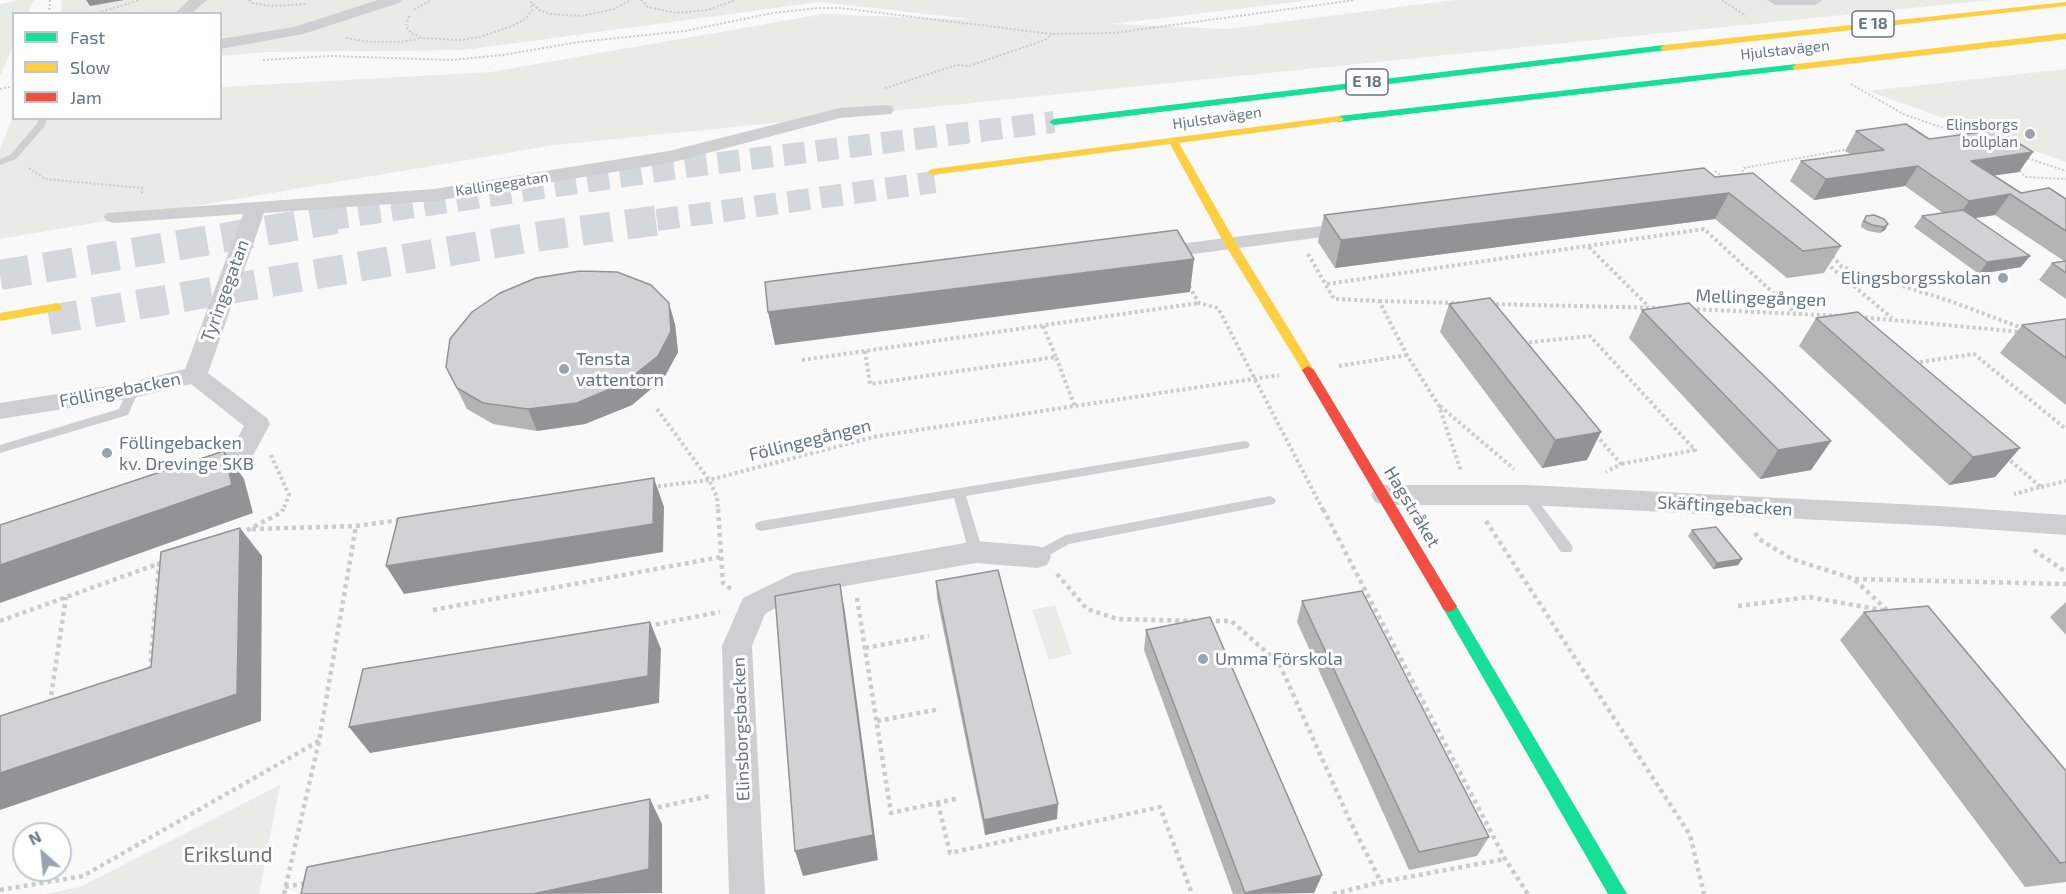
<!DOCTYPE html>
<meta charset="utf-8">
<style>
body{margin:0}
#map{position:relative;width:2066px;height:894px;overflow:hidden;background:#f9f9f9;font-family:"Exo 2",sans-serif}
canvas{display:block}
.legend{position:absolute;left:12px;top:12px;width:210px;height:108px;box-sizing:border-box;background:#fff;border:2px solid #c1c8cd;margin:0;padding:8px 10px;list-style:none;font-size:18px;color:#657683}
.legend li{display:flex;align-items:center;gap:12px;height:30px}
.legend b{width:30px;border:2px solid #c1c8cd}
.north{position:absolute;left:12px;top:822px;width:60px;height:60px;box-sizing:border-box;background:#fff;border:2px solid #c1c8cd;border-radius:50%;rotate:333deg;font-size:16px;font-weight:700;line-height:24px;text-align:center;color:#657683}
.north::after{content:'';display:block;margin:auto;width:21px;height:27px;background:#99a4ac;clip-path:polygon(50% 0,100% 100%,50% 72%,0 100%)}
</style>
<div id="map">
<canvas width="2066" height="894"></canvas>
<ul class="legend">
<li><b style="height:8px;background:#16e098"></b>Fast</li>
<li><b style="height:8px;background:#ffcf43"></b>Slow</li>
<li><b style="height:8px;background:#f24e42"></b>Jam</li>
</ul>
<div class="north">N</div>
</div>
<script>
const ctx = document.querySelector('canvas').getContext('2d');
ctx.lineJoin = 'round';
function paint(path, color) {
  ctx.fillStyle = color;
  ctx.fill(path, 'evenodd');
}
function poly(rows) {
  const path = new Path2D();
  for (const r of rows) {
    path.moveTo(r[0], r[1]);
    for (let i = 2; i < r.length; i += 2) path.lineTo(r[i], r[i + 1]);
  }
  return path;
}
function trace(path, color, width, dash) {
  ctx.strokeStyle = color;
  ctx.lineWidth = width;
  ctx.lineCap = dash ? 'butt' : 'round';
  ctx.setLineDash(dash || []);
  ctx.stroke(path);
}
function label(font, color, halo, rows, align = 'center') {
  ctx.font = font + ' "Exo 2",sans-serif';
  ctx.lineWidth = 6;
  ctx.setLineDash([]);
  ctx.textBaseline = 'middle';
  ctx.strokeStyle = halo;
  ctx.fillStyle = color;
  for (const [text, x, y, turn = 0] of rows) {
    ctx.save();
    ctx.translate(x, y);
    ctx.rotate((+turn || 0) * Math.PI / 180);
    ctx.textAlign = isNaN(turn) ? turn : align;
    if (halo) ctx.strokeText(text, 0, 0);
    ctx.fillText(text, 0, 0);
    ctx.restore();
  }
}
paint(poly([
 [20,0,34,0,28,13,14,14,13,46,0,76,0,4],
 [62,0,1313,0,1111,24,1226,29,1455,0,1991,0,555,145,0,239,0,149,13,116,14,118,220,118,221,87,491,72,823,14,980,20,820,2,464,50,266,52,221,56,220,14,61,13],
 [2066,69,2066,162,1868,91],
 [1055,605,1072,654,1049,660,1032,610],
 [280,785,259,894,45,894,80,887]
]), '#e8ebe6');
trace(poly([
 [657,220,935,182]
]), '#d4d8dc', 22, [22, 11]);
trace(poly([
 [49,320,526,238,668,219]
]), '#d4d8dc', 30, [30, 15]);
trace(poly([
 [326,220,686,167,1054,122]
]), '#d4d8dc', 22, [22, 11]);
trace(poly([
 [0,275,336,219]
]), '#d4d8dc', 30, [30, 15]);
trace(poly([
 [249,0,252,3,271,6,307,4],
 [641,0,648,7,676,13,708,10,735,0],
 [1722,0,1746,16],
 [533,4,539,10,550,14,582,16,614,9,631,0],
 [414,10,431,0],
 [49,14,50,0],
 [94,14,140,0],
 [409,16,406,26,411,33,424,38,460,40,480,37,515,25,526,18,532,10,531,0],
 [346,38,370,42,400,42,422,38],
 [263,60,330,56,451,60,503,55,579,42,685,31,773,13,818,8,841,8,1052,34,1114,33,1355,0],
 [1851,84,1903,114,1966,136],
 [885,88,957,65,969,66,1045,40,1052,34],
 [0,89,14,86],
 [2024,157,2066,171],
 [29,168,45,179,142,188,142,195],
 [2017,168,2026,177,2066,179],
 [1715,171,1724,178],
 [1739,179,1744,168,1849,149]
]), '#cbcccd', 2, [2, 2]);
trace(poly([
 [1589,247,1649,307],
 [1308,254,1334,299,1379,301,1407,355,1439,406,1461,471],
 [1832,256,1842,267,1950,301,2022,328],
 [1826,263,1892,318],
 [1327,284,1704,229,1795,313],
 [1189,286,1199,303,1218,308,1323,510],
 [1379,301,1459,303],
 [1490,304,1663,308],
 [1691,309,1843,316],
 [1859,317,2022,332],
 [1043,326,1056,357],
 [1523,343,1590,336,1695,450,1621,464],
 [865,351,870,384,1056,357,1075,407],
 [802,360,1199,303],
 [1914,363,1974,354,2066,429],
 [1339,366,1407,355],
 [1440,406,1514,469],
 [657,409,709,480,717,497,718,510],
 [1596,435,1621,464,1606,472],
 [271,455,289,495,283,510],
 [2006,457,2041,487,2014,494],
 [652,487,709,480,878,436,1279,375],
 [2041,487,2066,481]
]), '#cbcccd', 4, [3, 3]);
trace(poly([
 [718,509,723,583,731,589],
 [1323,509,1505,859,1528,894],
 [1486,521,1690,835,1704,894],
 [252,529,356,526,400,520],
 [1755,533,1759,539,1792,559,1854,579,2066,584],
 [240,534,282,512,283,509],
 [2034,550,2066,572],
 [1057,574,1087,609,1117,619,1197,621],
 [1855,580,1891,614],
 [857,598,891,813,959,798],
 [1738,606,1809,597,1887,611],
 [433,610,721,557],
 [0,621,163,562],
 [1208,621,1231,621,1279,663,1351,823,1381,882],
 [648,626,720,612],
 [865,648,929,636],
 [150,670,159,563],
 [50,703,66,597],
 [877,721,940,709],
 [938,803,950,853,1160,807,1192,894],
 [650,809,710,796],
 [285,887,306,883],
 [0,890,83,876,319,741],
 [284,894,319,741,356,526],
 [1333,894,1381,882,1505,859]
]), '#cbcccd', 4.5, [4, 4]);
paint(poly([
 [39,118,47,118,44,127,16,159,0,165,0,159,10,155,37,124,39,118],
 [133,386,139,390,128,415,0,453,0,445,119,409,127,390,133,386],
 [1244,441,1248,442,1250,445,1248,448,966,496,983,552,981,556,976,557,971,556,969,552,954,498,761,531,756,529,755,526,756,523,761,521,1244,441],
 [1527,490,1531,492,1571,544,1573,548,1571,552,1561,552,1523,498,1521,495,1523,492,1527,490],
 [1270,496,1274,498,1276,501,1274,504,1069,544,1037,562,1032,561,1030,557,1032,553,1066,535,1270,496]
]), '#cecfd0');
paint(poly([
 [189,0,207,0,191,14,174,14,189,0],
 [378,0,402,0,399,3,303,34,220,49,220,39,294,27,378,0],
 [1767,0,1823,0,1815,5,1775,5,1767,0],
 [885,105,891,106,894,110,891,114,840,118,670,163,434,201,264,213,208,373,267,418,270,424,250,461,208,479,199,481,190,479,186,472,190,465,232,449,244,426,191,384,133,398,0,419,0,403,133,382,185,369,243,214,114,223,107,221,104,217,107,213,434,189,669,151,840,108,885,105],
 [1354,222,1361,224,1364,228,1361,232,1155,259,1148,257,1144,253,1148,249,1155,247,1354,222],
 [1384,485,1527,485,1938,506,2066,515,2066,535,1938,526,1527,505,1384,505,1375,502,1371,495,1375,488,1384,485],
 [976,541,1037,546,1047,549,1051,557,1047,565,1037,568,976,563,800,594,765,614,752,646,765,894,729,894,722,646,743,598,794,573,976,541]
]), '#cecfd0');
paint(poly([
 [1664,45,1668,48,1667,50,1054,125,1049,122,1054,119,1664,45],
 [1796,64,1799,65,1799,69,1339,122,1334,119,1339,116,1796,64],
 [1449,600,1454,602,1627,894,1608,894,1444,610,1441,606,1444,602,1449,600]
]), '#16e098');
paint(poly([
 [2066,2,2066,6,1664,51,1660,48,1664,45,2066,2],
 [2066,33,2066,39,1796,70,1792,67,1796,64,2066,33],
 [1339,116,1344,119,1342,121,1179,143,1236,243,1314,370,1308,374,1304,373,1224,243,1170,144,932,175,927,172,932,169,1339,116],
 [57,303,63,307,61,310,0,321,0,313,57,303]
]), '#ffcf43');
paint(poly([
 [1308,366,1314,370,1454,602,1457,606,1454,610,1449,612,1444,610,1302,370,1308,366]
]), '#f24e42');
paint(poly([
 [1856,131,1929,139,2019,172,1994,175,2021,193,2066,199,2066,299,2039,280,2052,263,2064,261,1995,215,1975,218,2021,267,1979,274,1914,227,1922,216,1943,213,1905,186,1814,200,1790,181,1801,161,1850,154,1845,151],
 [1715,177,1841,246,1824,273,1787,278,1715,219,1335,268,1318,242,1324,215],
 [1866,216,1888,224,1885,230,1880,233,1868,231,1861,227,1862,222],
 [1449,304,1587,460,1542,468,1440,332],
 [1642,310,1831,441,1811,470,1760,479,1629,338],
 [1816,318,2020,448,1995,477,1949,485,1799,346],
 [2066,319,2066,405,2000,353,2022,325],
 [675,324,678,352,664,378,632,405,585,424,537,431,493,424,467,409,446,367],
 [1692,530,1742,559,1738,565,1713,569,1688,536],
 [936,581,1057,819,985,835,937,598],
 [1302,601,1489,837,1477,856,1409,870,1297,622],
 [2066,602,2066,635,2050,617],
 [1864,612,2066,771,2066,882,2025,887,1840,640],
 [1146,630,1322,875,1314,893,1233,894,1144,650]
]), '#b3b5b5');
paint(poly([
 [86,0,124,0,90,6],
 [2033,152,2019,172,1957,181,1971,161],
 [1918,166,1905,186,1814,200,1826,179],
 [1729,193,1715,219,1335,268,1341,240],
 [2010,194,1995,215,1955,221,1969,201],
 [1888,224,1885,230,1880,233,1884,227],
 [2030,256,2021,267,1979,274,1987,262],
 [1194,259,1190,292,775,345,768,312],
 [669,303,675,324,678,352,664,378,632,405,585,424,537,431,528,409],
 [1601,432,1587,460,1542,468,1555,440],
 [1831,441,1811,470,1760,479,1778,450],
 [2020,448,1995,477,1949,485,1973,457],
 [224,451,244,479,253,513,0,603,0,565],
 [654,478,664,507,663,552,404,594,386,566],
 [240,528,262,556,261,721,0,810,0,773,237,694],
 [1742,559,1738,565,1713,569,1717,563],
 [840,584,845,612,878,860,803,876,795,851],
 [650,622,661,649,659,703,370,753,349,727],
 [650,799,662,824,662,893,533,894],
 [1058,804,1057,819,985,835,984,820],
 [1322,875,1314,893,1245,894,1245,893]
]), '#929394');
const building = poly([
 [1906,124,1929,139,1997,130,2033,152,1971,161,2021,193,2049,188,2066,199,2066,231,2010,194,1969,201,1918,166,1826,179,1801,161,1884,150,1856,131,1906,124],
 [1704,168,1715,177,1753,173,1841,246,1803,251,1729,193,1341,240,1324,215,1704,168],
 [1963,210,2030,256,1987,262,1922,216,1963,210],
 [1874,215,1884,219,1888,224,1884,227,1872,225,1864,221,1866,216,1874,215],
 [1177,230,1194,259,768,312,765,282,1177,230],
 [2066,261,2066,273,2052,263,2066,261],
 [580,271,617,272,651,285,669,303,671,331,658,356,624,383,577,403,528,409,483,403,457,388,446,367,450,339,472,312,500,293,536,278,580,271],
 [1490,298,1601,432,1555,440,1449,304,1490,298],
 [1689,303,1831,441,1778,450,1642,310,1689,303],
 [1858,312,2020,448,1973,457,1816,318,1858,312],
 [2065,319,2066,319,2066,358,2022,325,2065,319],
 [224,451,232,485,0,565,0,525,224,451],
 [654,478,653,524,386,566,398,518,654,478],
 [1716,527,1742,559,1717,563,1692,530,1716,527],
 [240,528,237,694,0,773,0,716,151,667,161,552,240,528],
 [998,570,1058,804,984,820,936,581,998,570],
 [840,584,873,835,795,851,775,596,840,584],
 [1362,591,1489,837,1419,852,1302,601,1362,591],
 [1928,606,2066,771,2066,862,2060,863,1864,612,1928,606],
 [1210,617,1322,875,1245,893,1146,630,1210,617],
 [650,622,648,676,349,727,363,669,650,622],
 [650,799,649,869,533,894,301,894,307,867,650,799]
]);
paint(building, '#d0d2d3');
trace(building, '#929394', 1.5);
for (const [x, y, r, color] of [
 [2030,134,6,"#99a4ac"],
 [2003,278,6,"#99a4ac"],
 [564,369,6,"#99a4ac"],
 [107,453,6,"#99a4ac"],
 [1203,659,6,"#99a4ac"]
]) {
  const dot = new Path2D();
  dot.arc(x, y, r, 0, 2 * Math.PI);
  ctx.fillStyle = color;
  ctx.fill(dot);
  trace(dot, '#fff', 2);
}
label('15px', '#657683', '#fff', [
 ["Hjulstavägen",1785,50,-6],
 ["Hjulstavägen",1217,118,-8],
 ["Kallingegatan",502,184,-9]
]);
label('15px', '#657683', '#fff', [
 ["Elinsborgs",2018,125],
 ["bollplan",2018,142]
], 'right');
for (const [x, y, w] of [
 [1873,24,42],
 [1367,82,42]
]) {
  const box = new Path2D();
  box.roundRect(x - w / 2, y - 13, w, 26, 4.5);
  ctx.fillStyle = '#fff';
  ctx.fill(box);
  trace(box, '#657683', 1.5);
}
label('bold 16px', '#657683', null, [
 ["E 18",1873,24],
 ["E 18",1367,82]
]);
label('18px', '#657683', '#fff', [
 ["Elingsborgsskolan",1991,278,"right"],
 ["Tensta",576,359],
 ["vattentorn",576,380],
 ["Föllingebacken",119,443],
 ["kv. Drevinge SKB",119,464],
 ["Umma Förskola",1215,659]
], 'left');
label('18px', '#657683', '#fff', [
 ["Tyringegatan",225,291,-70],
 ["Mellingegången",1761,298,2],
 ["Föllingebacken",120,390,-11],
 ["Föllingegången",810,440,-14],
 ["Skäftingebacken",1725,506,3],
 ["Hagstråket",1412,507,59],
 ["Elinsborgsbacken",741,729,-92]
]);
label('21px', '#687a64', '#fff', [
 ["Erikslund",228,855]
]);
</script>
